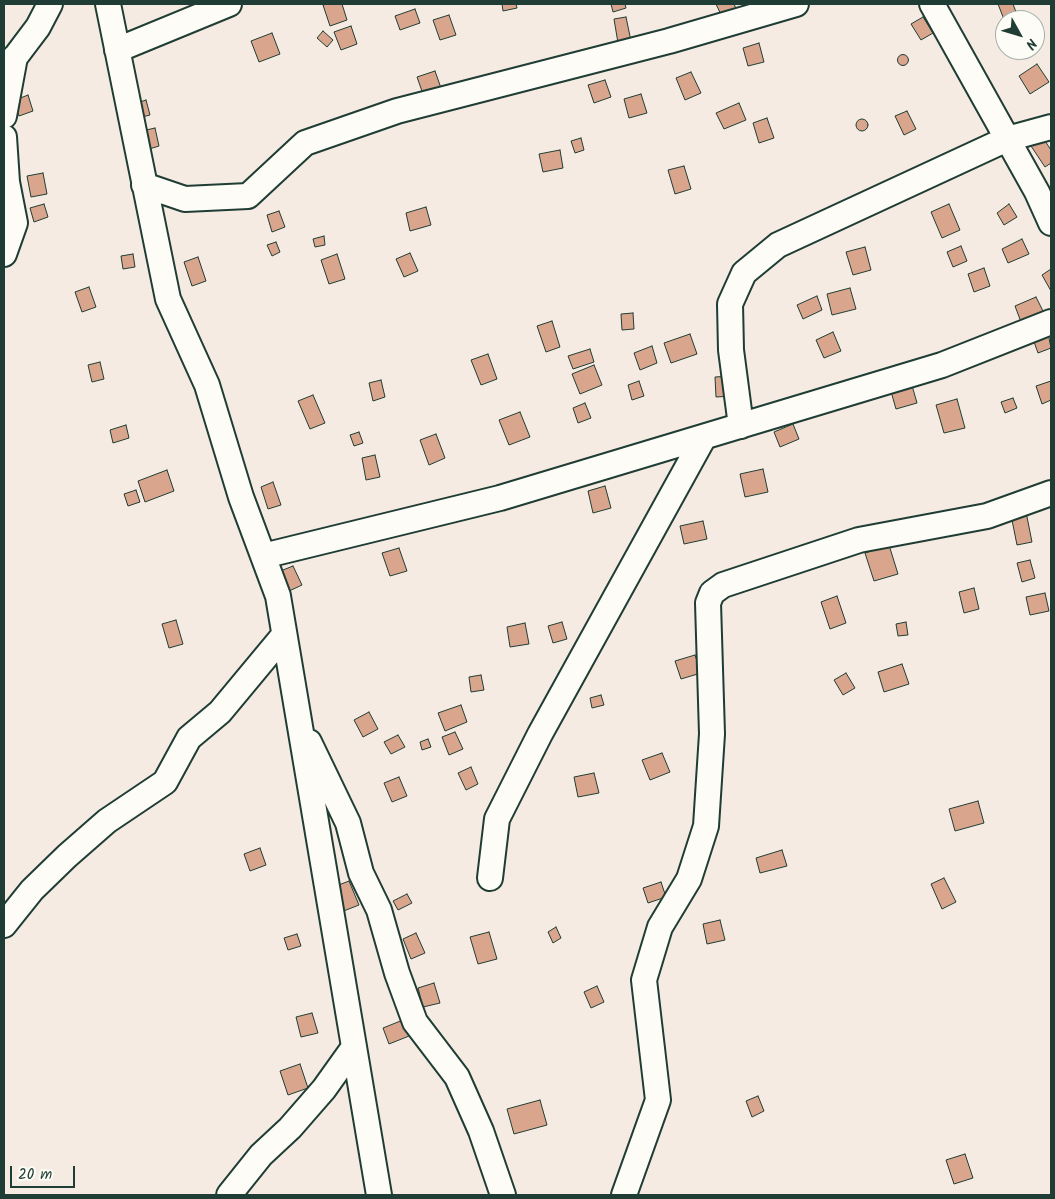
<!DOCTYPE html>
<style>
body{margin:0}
#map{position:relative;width:1055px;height:1199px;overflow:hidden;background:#f6ebe2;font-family:Kalam,sans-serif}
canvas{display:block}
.frame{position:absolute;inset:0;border:5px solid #1f3d34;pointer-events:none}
.north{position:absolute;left:995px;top:10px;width:50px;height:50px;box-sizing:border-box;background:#fdfcf7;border:1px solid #a4b0a9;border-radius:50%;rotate:129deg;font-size:14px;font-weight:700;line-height:20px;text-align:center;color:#1f3d34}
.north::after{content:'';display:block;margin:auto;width:18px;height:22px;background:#1f3d34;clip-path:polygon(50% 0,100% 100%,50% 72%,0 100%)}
.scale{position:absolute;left:10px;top:1166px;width:65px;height:22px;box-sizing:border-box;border:2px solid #1f3d34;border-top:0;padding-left:6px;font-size:15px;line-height:18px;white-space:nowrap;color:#1f3d34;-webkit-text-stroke:4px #fdfcf7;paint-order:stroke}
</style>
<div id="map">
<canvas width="1055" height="1199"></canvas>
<div class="frame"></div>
<div class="north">N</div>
<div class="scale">20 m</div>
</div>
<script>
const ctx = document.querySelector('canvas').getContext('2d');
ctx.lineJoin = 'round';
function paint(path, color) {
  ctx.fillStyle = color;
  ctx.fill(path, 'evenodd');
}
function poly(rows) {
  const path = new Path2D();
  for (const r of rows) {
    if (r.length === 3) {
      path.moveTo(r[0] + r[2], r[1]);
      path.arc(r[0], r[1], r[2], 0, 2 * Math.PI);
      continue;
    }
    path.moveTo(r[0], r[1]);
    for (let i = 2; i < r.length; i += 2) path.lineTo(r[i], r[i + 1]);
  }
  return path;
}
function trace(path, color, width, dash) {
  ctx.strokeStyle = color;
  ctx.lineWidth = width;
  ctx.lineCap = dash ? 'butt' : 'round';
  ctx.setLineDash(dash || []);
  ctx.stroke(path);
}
const building = poly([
 [327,4,342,4,347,20,330,26,323,5,327,4],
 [502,4,516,4,517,8,503,11,502,4],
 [611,4,625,4,626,8,613,12,611,4],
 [716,4,734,4,738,13,723,19,716,4],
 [998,4,1013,4,1019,20,1005,20,1005,22,998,4],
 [415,9,420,23,400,30,395,16,415,9],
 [449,15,456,35,440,40,433,20,449,15],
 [626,17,631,41,618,43,614,19,626,17],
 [923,17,933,33,921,40,911,24,923,17],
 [351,26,357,44,341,50,334,32,351,26],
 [323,31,333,40,327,47,317,38,323,31],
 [272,33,280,54,259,62,251,41,272,33],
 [759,43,764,62,748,66,743,48,759,43],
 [903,60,5.5],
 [1037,64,1049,82,1030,94,1019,76,1037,64],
 [435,71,441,88,423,94,417,77,435,71],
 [691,72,701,93,685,100,676,78,691,72],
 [605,80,611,97,594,103,588,85,605,80],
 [641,94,647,113,629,118,624,99,641,94],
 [28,95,33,111,19,116,13,101,28,95],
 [146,100,150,115,138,118,134,104,146,100],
 [739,103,746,120,724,129,716,113,739,103],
 [907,111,916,129,904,135,895,116,907,111],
 [767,118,774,138,759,143,753,123,767,118],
 [862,125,6],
 [155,128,159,146,146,150,142,131,155,128],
 [581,138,584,150,575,153,571,141,581,138],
 [1043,138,1051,150,1051,163,1045,167,1031,146,1043,138],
 [560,150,563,168,543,172,539,154,560,150],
 [684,166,691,189,675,194,668,170,684,166],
 [43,173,47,194,31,197,27,176,43,173],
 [44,204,48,217,34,222,30,208,44,204],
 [949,204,960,230,942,238,931,212,949,204],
 [1009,204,1017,217,1004,225,997,213,1009,204],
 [426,207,431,225,410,231,406,213,426,207],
 [279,211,285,227,272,232,267,215,279,211],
 [324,236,325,245,315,247,313,239,324,236],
 [1022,239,1029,254,1008,263,1002,249,1022,239],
 [276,242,280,252,272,256,267,245,276,242],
 [961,246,967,261,953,267,947,252,961,246],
 [865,247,871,270,853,275,846,252,865,247],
 [410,253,418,271,404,277,396,259,410,253],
 [133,254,135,267,123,269,121,256,133,254],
 [337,254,345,279,329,284,321,260,337,254],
 [198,257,206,281,192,286,184,262,198,257],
 [984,268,990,286,974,292,968,274,984,268],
 [1051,269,1051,291,1042,275,1051,269],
 [89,287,96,307,82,312,75,292,89,287],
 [850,288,856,309,832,315,827,294,850,288],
 [817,296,822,310,803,319,797,305,817,296],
 [1036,297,1044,313,1021,322,1015,306,1036,297],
 [633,313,634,329,622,330,621,314,633,313],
 [552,321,560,347,546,352,537,326,552,321],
 [833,332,841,351,824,358,816,340,833,332],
 [1048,333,1051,348,1038,353,1033,339,1048,333],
 [690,334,697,354,671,363,664,343,690,334],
 [652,346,657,363,640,370,634,353,652,346],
 [590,349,594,362,573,369,568,356,590,349],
 [488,354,497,379,481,385,471,360,488,354],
 [100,362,104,379,92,382,88,365,100,362],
 [594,365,602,385,580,394,572,374,594,365],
 [731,376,732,396,716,397,715,377,731,376],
 [381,380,385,397,373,401,369,383,381,380],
 [639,381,644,396,632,400,628,385,639,381],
 [1051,381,1051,400,1042,404,1036,386,1051,381],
 [911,382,917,403,896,409,890,388,911,382],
 [313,395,325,423,310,429,298,401,313,395],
 [1013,398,1017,408,1005,413,1001,402,1013,398],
 [957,399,965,428,944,433,936,405,957,399],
 [585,403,591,418,578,423,573,408,585,403],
 [520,412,530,437,509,445,499,420,520,412],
 [793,424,799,439,780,447,774,432,793,424],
 [126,425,129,438,113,443,110,430,126,425],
 [359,432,363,443,354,446,350,435,359,432],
 [436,434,445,458,429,465,420,440,436,434],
 [375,455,380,477,366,480,362,458,375,455],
 [763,469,768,492,745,497,740,474,763,469],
 [167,470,174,491,145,502,138,481,167,470],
 [273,482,281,505,268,509,261,487,273,482],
 [605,486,611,508,593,513,588,491,605,486],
 [136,490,140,502,128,506,124,494,136,490],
 [1026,512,1032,542,1017,545,1011,515,1026,512],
 [703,521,707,539,684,544,680,526,703,521],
 [889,545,898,574,874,581,865,553,889,545],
 [399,548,407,571,390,576,382,553,399,548],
 [1030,560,1035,578,1022,582,1017,563,1030,560],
 [293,566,302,585,287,592,278,572,293,566],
 [974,588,979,609,964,613,959,592,974,588],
 [1045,593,1049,611,1030,615,1026,597,1045,593],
 [837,596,846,623,830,629,821,602,837,596],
 [176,620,183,644,169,648,162,624,176,620],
 [562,622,567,639,553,643,548,626,562,622],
 [906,622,908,635,898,636,896,624,906,622],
 [525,623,529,644,510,647,507,627,525,623],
 [695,655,701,673,681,679,675,661,695,655],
 [902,664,909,684,884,692,878,672,902,664],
 [846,673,855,688,843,695,834,680,846,673],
 [481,675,484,690,471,692,469,677,481,675],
 [601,695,604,705,592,708,590,698,601,695],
 [461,705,467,722,445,731,438,713,461,705],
 [369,712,378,729,363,737,354,720,369,712],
 [455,732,463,749,449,755,442,737,455,732],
 [398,735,405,747,391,754,384,742,398,735],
 [428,739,431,747,422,750,420,742,428,739],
 [662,753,670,772,650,780,642,760,662,753],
 [471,767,478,784,466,790,458,773,471,767],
 [594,773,599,793,578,797,574,777,594,773],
 [399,777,407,796,392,802,384,783,399,777],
 [978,801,984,823,955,831,949,809,978,801],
 [260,848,266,865,250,871,244,854,260,848],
 [782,850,787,866,760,873,756,858,782,850],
 [944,878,956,902,942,909,931,884,944,878],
 [349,881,359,905,341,912,331,888,349,881],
 [661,882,666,897,648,903,643,888,661,882],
 [407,894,412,903,398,910,393,901,407,894],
 [720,920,725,940,707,944,703,924,720,920],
 [556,927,561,938,553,943,548,932,556,927],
 [489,932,497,959,478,964,470,937,489,932],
 [416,933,425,953,411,959,403,939,416,933],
 [297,934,301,946,288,950,284,938,297,934],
 [434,983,440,1003,423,1007,418,988,434,983],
 [597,986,604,1002,591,1008,584,992,597,986],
 [312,1013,318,1033,301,1037,296,1017,312,1013],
 [408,1018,414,1034,389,1044,383,1028,408,1018],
 [300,1064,308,1088,288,1095,280,1071,300,1064],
 [758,1096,764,1111,752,1117,746,1101,758,1096],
 [540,1100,547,1125,514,1134,507,1109,540,1100],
 [965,1154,973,1178,954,1184,946,1160,965,1154]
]);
paint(building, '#d9a68d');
trace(building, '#1f3d34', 1);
const minor = poly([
 [108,4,168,299,207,385,241,497,278,596,379,1195],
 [932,4,1037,192,1051,223],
 [117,50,229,4],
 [4,72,38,27,50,4],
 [4,116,15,57],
 [4,137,7,182,15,223,4,254],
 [144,185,185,199,248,196,305,143,397,111,669,41,796,4],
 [741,426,731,350,730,304,744,273,778,245,1007,139,1051,127],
 [263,556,500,498,942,365,1051,322],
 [309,742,348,823,361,873,379,910,397,973,415,1022,457,1077,481,1131,503,1195],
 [490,878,497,819,540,734,704,437],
 [4,925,32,890,67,856,107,821,165,782,189,738,220,712,284,635],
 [229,1195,261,1155,290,1128,324,1089,354,1047],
 [624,1195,658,1100,644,980,660,927,689,879,706,826,712,734,708,603,712,593,723,585,859,540,987,516,1051,493]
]);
trace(minor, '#1f3d34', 28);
trace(minor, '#fdfcf7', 24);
</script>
